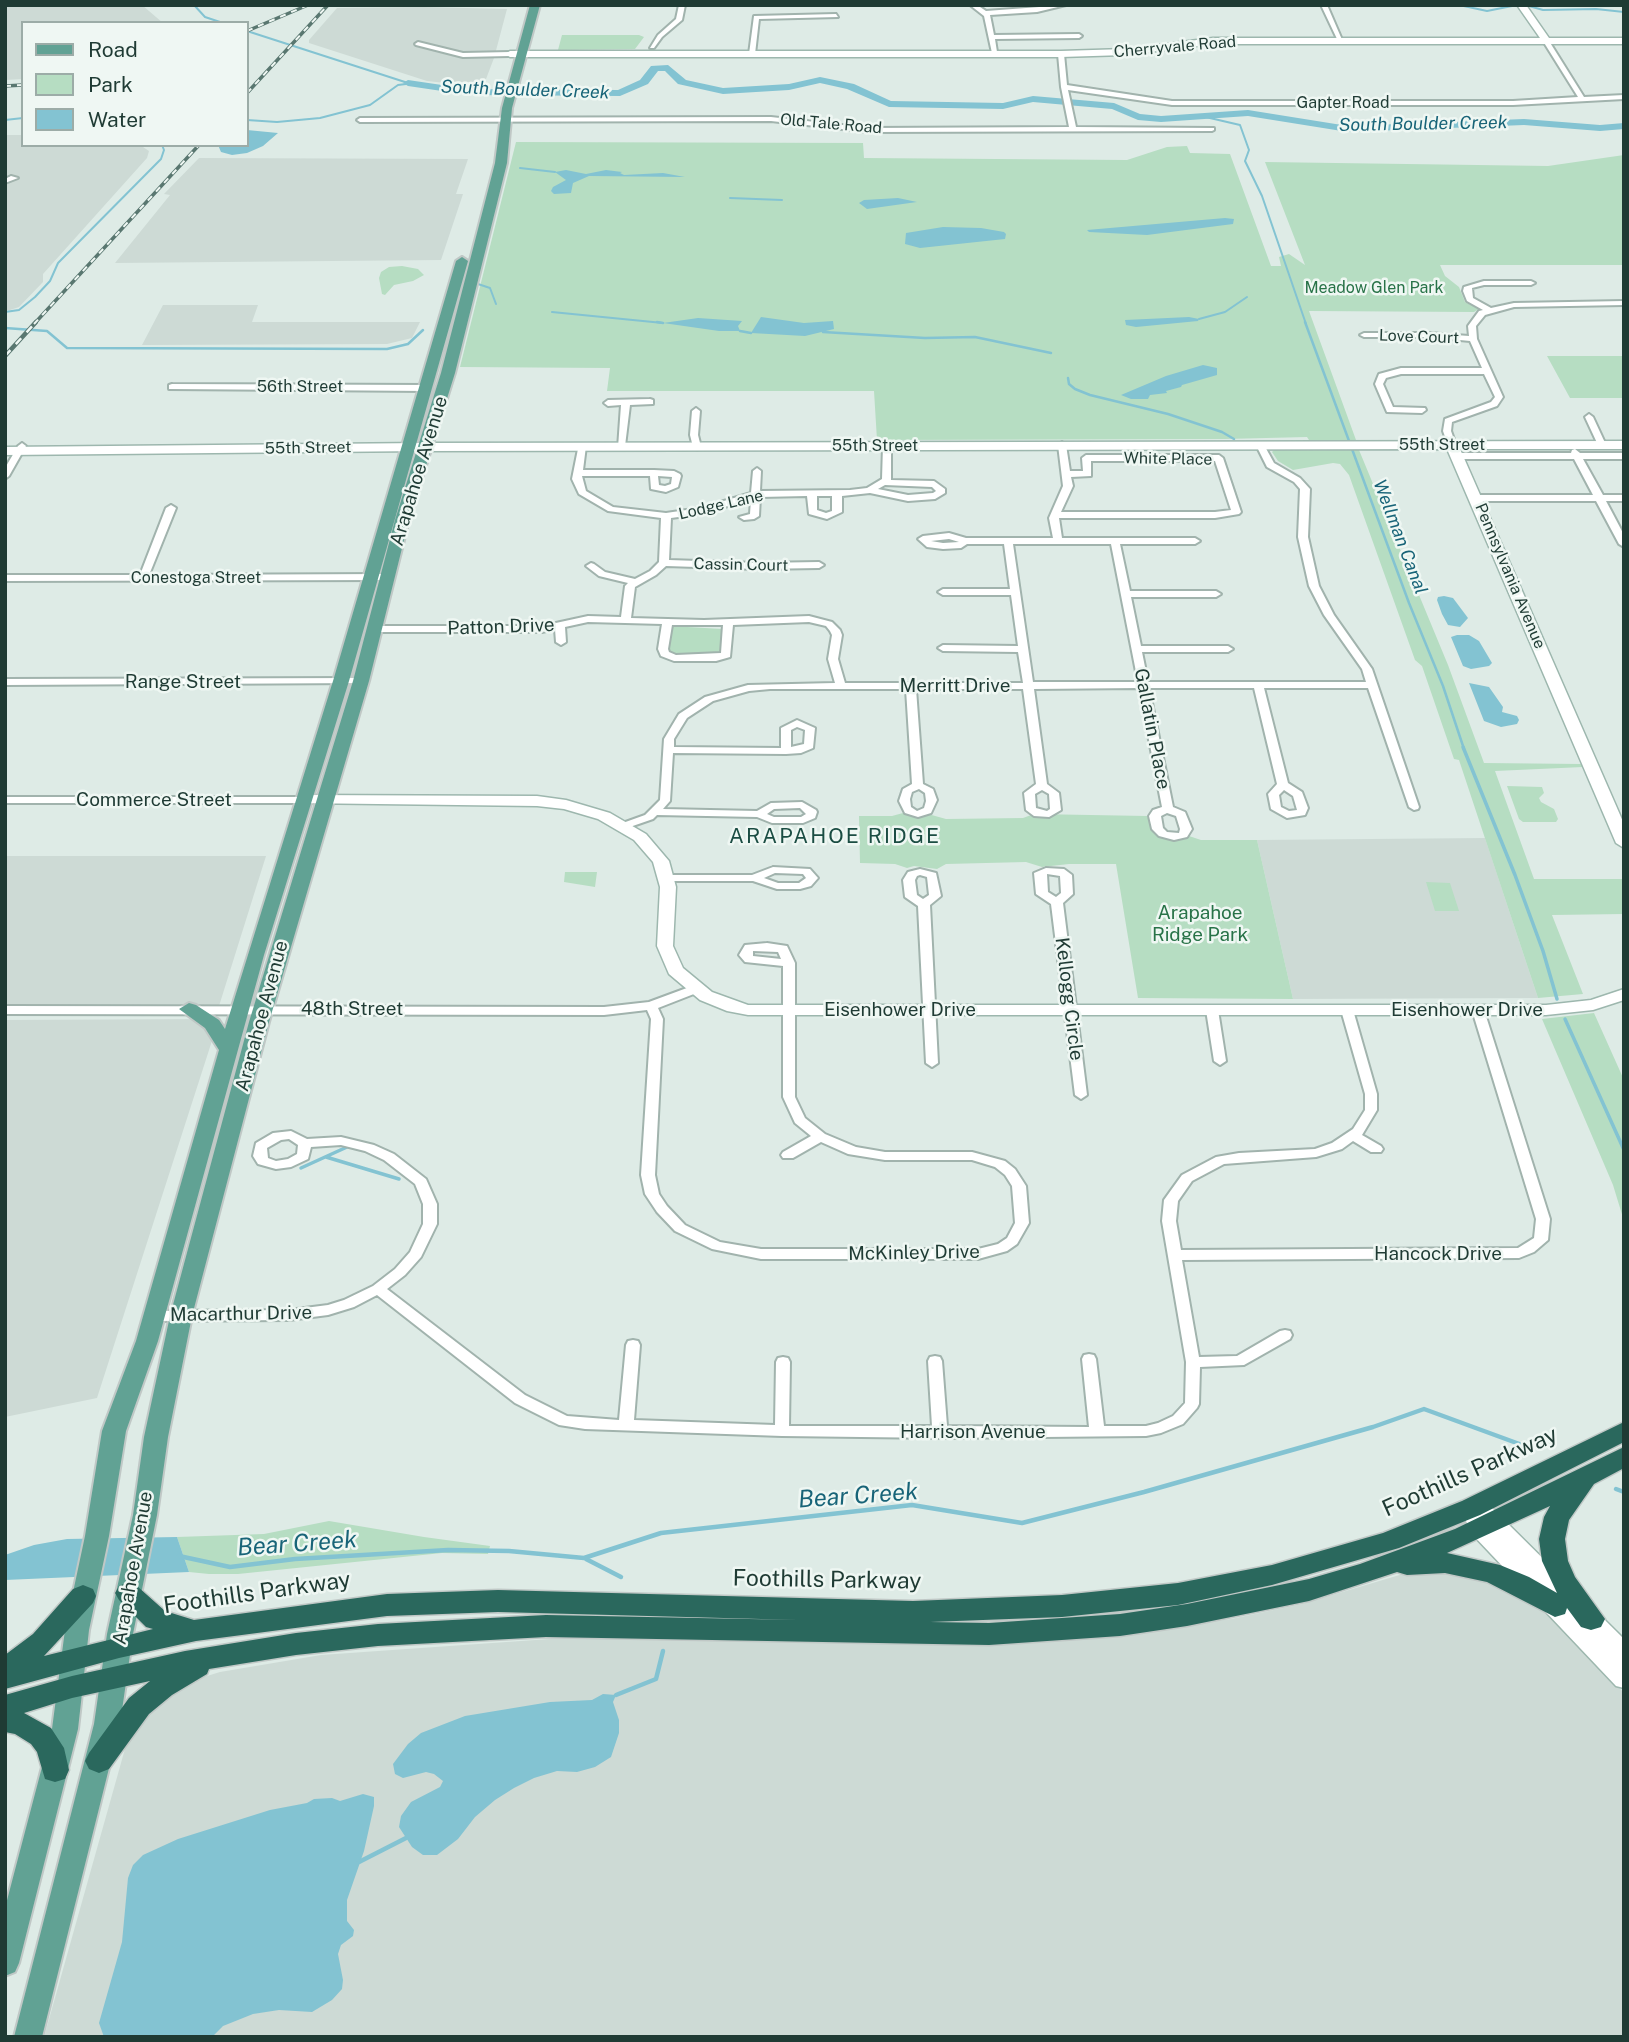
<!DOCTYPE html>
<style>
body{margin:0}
#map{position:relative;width:1629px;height:2042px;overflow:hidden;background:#deebe6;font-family:"Public Sans",sans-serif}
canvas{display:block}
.frame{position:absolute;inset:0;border:7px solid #1f3b34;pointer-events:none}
.legend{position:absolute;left:21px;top:21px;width:228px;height:126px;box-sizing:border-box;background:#eff7f3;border:2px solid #9caca7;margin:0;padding:9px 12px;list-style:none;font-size:21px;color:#1f3b34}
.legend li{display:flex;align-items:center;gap:14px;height:35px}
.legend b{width:35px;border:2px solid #9caca7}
</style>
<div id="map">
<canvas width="1629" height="2042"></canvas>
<div class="frame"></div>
<ul class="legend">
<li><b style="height:9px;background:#61a294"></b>Road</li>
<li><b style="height:19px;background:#b6ddc2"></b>Park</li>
<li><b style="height:19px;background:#83c3d2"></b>Water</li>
</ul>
</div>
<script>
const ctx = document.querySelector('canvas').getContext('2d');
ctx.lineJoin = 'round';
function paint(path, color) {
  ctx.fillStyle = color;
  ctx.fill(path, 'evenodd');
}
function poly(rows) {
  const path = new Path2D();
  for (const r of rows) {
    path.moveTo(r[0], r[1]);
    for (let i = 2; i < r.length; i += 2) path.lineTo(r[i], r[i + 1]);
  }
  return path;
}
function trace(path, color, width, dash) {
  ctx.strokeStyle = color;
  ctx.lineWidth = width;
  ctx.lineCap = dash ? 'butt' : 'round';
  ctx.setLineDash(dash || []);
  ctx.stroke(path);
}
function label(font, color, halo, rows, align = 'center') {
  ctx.font = font + ' "Public Sans",sans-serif';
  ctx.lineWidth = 5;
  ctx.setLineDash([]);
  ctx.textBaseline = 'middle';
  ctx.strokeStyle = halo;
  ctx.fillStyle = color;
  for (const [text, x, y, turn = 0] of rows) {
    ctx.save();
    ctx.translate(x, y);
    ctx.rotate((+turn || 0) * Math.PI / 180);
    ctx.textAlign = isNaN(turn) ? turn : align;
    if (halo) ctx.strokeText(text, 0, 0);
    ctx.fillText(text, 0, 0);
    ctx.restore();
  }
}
paint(poly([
 [5,5,142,5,163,23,23,23,23,79,5,80],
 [337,8,424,7,507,9,494,58,483,87,427,81,309,43,309,40],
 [5,135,23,135,23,145,140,145,149,151,147,158,43,274,43,282,19,307,10,310,5,310],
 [199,158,468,159,456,194,463,194,441,260,115,263,170,195,164,194],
 [163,305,258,305,252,322,420,322,412,338,387,344,142,345],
 [1485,838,1538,998,1293,999,1257,840],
 [5,856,266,856,219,1006,5,1005],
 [219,1019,97,1398,5,1417,5,1020],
 [1413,1571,1468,1571,1544,1607,1624,1693,1624,2037,44,2037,130,1731,146,1708,191,1681,220,1672,321,1655,578,1637,846,1643,1059,1641,1231,1619,1302,1604]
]), '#cddad5');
paint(poly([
 [562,35,639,35,644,37,635,49,558,50],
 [516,142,863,143,864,158,1127,160,1167,147,1187,146,1190,153,1230,154,1271,266,1281,266,1279,257,1289,254,1305,265,1265,162,1548,166,1624,155,1624,265,1440,265,1445,276,1459,287,1465,302,1479,309,1474,312,1309,311,1356,440,1309,440,1307,437,1225,439,877,440,874,391,607,391,610,368,460,367],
 [402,266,418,269,424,275,413,281,394,285,385,295,382,294,379,278,381,272,389,267],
 [1547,356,1624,356,1624,398,1570,398],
 [1274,450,1359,450,1448,665,1484,763,1581,764,1583,767,1495,771,1534,879,1624,879,1624,914,1552,915,1583,994,1538,998,1459,760,1454,759,1422,666,1415,660,1349,475,1340,464,1333,463,1293,470,1278,461,1272,452],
 [670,626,722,629,724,631,721,651,712,655,672,654,668,650],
 [1507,786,1542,787,1544,793,1539,798,1541,802,1554,809,1558,819,1556,822,1523,822,1519,819],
 [903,813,928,814,946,819,1023,818,1034,814,1147,816,1154,832,1164,838,1179,840,1189,836,1201,840,1257,840,1293,999,1138,998,1116,864,1069,864,1042,867,1026,862,946,864,937,869,914,866,907,868,895,864,860,863,859,816,892,816],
 [565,872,597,872,595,887,564,882],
 [1426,882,1450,883,1459,911,1435,911],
 [1594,1013,1624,1080,1624,1221,1613,1185,1542,1019],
 [329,1521,424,1537,490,1546,488,1554,442,1553,238,1574,209,1574,189,1572,177,1537,264,1534]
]), '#b6ddc2');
paint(poly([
 [247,130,278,133,263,146,247,153,232,155,221,152,218,145,247,145],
 [566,170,586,174,606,170,622,172,620,173,624,175,663,173,685,177,589,176,573,183,571,193,554,194,551,191,553,187,566,180,555,172],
 [898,198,917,202,867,209,859,203,864,200],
 [1225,218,1234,219,1233,224,1147,235,1089,232,1087,230],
 [943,227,981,228,1004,232,1006,234,1005,239,920,248,905,244,906,233],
 [761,317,804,323,833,321,834,329,805,336,751,333],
 [1189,317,1199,319,1198,321,1136,327,1126,325,1125,320],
 [698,318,742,321,738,326,740,331,719,331,663,323],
 [1203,365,1217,368,1217,375,1182,385,1181,387,1166,391,1167,393,1150,395,1148,399,1131,399,1121,395,1166,376],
 [1444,596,1453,598,1468,618,1460,627,1448,625,1442,614,1437,600,1438,597],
 [1457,635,1469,635,1479,641,1492,663,1489,666,1471,669,1463,666,1451,637],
 [1469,683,1489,687,1503,707,1502,712,1517,716,1519,720,1517,724,1501,727,1484,721],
 [177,1537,189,1572,5,1580,5,1555,34,1545,67,1539],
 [603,1694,616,1695,613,1702,619,1720,619,1733,611,1757,595,1767,577,1772,557,1771,534,1778,514,1788,495,1800,475,1817,458,1839,437,1855,423,1855,412,1847,399,1827,401,1816,411,1802,440,1787,443,1781,434,1774,426,1772,403,1778,395,1774,393,1764,408,1744,421,1733,465,1716,550,1702,592,1700],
 [363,1794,374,1797,374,1806,364,1851,347,1900,347,1921,354,1930,353,1936,341,1945,338,1954,343,1980,342,1989,332,2000,312,2012,279,2010,253,2014,223,2026,212,2037,104,2037,99,2023,122,1942,128,1878,133,1865,143,1855,178,1839,270,1810,307,1803,314,1799,332,1798,340,1801]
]), '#83c3d2');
trace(poly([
 [194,5,205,17,223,23],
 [1459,5,1487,11,1512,6],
 [1529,6,1543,10,1596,9,1624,12],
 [247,31,408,83],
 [1197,115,1240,125,1249,150,1245,161,1262,196,1306,324],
 [5,120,23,118],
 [247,120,277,122,320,118,370,105,398,85,406,84],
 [520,168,555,172],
 [730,198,782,200],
 [478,284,490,288,496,304],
 [5,312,19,310,35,297,50,281,58,263,161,159,164,150,162,145],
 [552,312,663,323],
 [1199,319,1225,312,1247,297]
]), '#83c3d2', 2);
trace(poly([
 [657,322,663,323],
 [1305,322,1409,603,1443,686,1464,749],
 [5,328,47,331,67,348,387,349,408,344,423,330],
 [740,331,751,333],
 [823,332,925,338,975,337,1051,353],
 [1068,378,1069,384,1075,389,1090,395,1168,414,1222,432,1234,439]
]), '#83c3d2', 2.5);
trace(poly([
 [1463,747,1515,875,1543,951,1557,999],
 [1565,1019,1624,1150],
 [326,1157,399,1179],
 [301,1168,347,1147]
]), '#83c3d2', 3.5);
trace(poly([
 [1616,1489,1624,1492],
 [179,1556,230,1567,295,1559,448,1550,509,1551,584,1558,661,1533,912,1505,1022,1523,1144,1492,1373,1427,1424,1409,1533,1449],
 [586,1559,621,1577],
 [616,1695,656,1679,663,1651],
 [359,1862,406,1838]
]), '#83c3d2', 4.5);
paint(poly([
 [668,65,686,80,723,88,789,84,820,77,854,84,891,101,1003,103,1033,96,1114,103,1140,114,1161,116,1248,110,1348,126,1524,119,1600,125,1624,123,1624,129,1600,131,1524,125,1348,132,1248,116,1161,122,1138,120,1112,109,1033,102,1003,109,889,107,847,89,820,83,789,90,723,94,678,84,665,71,658,71,648,84,620,96,469,95,408,86,403,83,408,80,469,89,618,90,640,80,651,66,668,65]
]), '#83c3d2');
const street = poly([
 [679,5,685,5,682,20,662,37,654,48,650,48,658,35,676,19,679,5],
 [970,5,977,5,986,11,1066,5,1037,12,990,15,994,35,1079,34,1082,36,1079,38,995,39,997,52,992,53,984,16,970,5],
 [1321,5,1327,5,1343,42,1338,41,1321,5],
 [836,14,838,17,759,19,755,54,752,56,749,54,754,16,836,14],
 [1546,39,1549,41,1584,97,1624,95,1624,99,1513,105,1172,105,1068,90,1076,127,1214,128,1214,130,1212,131,869,132,771,121,360,122,357,120,360,118,771,117,869,128,1069,127,1061,87,1058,54,1061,52,1064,54,1067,85,1172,101,1513,101,1578,97,1543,41,1546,39],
 [418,42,463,53,510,52,513,54,510,56,463,57,416,45,415,44,418,42],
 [11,176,18,178,5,183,5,179,11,176],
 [1484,281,1531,281,1535,283,1531,285,1484,285,1472,288,1473,298,1491,308,1514,303,1624,301,1624,305,1514,307,1485,315,1476,326,1477,339,1503,397,1497,406,1452,422,1451,431,1456,445,1452,448,1448,445,1443,431,1445,419,1491,402,1495,397,1484,374,1401,374,1386,378,1383,384,1393,407,1425,408,1426,410,1422,413,1387,412,1375,384,1379,374,1401,368,1482,368,1470,341,1429,337,1364,337,1360,335,1364,333,1429,333,1469,336,1468,326,1479,311,1483,310,1467,301,1463,291,1464,287,1484,281],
 [172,384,428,385,432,388,428,391,169,389,169,385,172,384],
 [650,399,653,400,653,404,630,405,625,446,618,448,621,405,608,406,604,403,608,400,650,399],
 [696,408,700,411,698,435,701,447,697,450,693,447,690,435,692,411,696,408],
 [1589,414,1593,417,1606,445,1605,447,1598,445,1585,417,1589,414],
 [1062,442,1066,445,1070,471,1083,471,1082,458,1086,455,1219,455,1223,458,1241,512,1239,514,1215,518,1059,518,1062,538,1195,538,1200,541,1195,544,1120,544,1130,591,1216,591,1221,594,1216,597,1131,597,1141,646,1228,646,1233,649,1228,652,1142,652,1148,682,1366,682,1362,669,1324,615,1309,586,1298,537,1300,489,1294,482,1267,467,1256,445,1257,443,1263,443,1274,463,1300,478,1310,489,1308,537,1319,586,1334,615,1372,669,1419,807,1418,809,1414,810,1409,807,1368,688,1264,688,1288,783,1302,792,1308,808,1305,815,1287,818,1271,809,1268,794,1277,784,1254,688,1149,688,1173,807,1185,812,1192,829,1187,837,1174,840,1159,836,1152,829,1149,816,1153,810,1162,807,1139,688,1034,689,1047,784,1059,793,1061,810,1049,817,1034,816,1026,810,1024,793,1036,784,1023,689,916,689,923,784,933,789,937,800,931,813,918,817,905,813,899,801,903,789,912,784,906,689,770,689,749,691,713,701,687,718,674,739,674,747,781,748,781,728,797,720,815,728,813,748,801,753,786,754,673,753,670,801,663,809,757,811,771,803,802,802,816,810,817,812,815,818,803,823,772,823,757,817,657,815,653,819,624,829,620,828,618,826,620,824,645,815,660,800,664,739,679,714,705,697,748,685,835,683,828,659,832,635,830,631,826,626,809,622,733,625,730,657,716,661,674,661,661,656,658,649,662,624,588,622,565,627,566,642,561,645,556,642,555,629,542,632,375,632,370,629,375,626,542,626,588,616,621,617,625,586,628,583,599,576,586,566,591,563,594,564,605,572,635,579,650,571,659,562,661,518,608,511,579,494,572,479,579,444,586,446,583,470,654,470,674,471,680,474,681,476,678,487,666,492,651,489,650,476,582,476,586,491,613,507,666,513,700,508,751,493,753,471,757,468,761,471,760,491,850,490,867,488,882,479,883,446,887,443,891,446,891,480,934,481,945,489,945,493,935,499,908,501,870,493,842,496,842,512,827,519,809,514,807,496,760,497,759,516,754,519,744,520,739,517,750,514,751,499,701,514,671,518,669,560,758,563,819,562,824,565,819,568,758,569,666,566,656,575,635,587,631,618,704,620,809,616,832,622,840,630,842,635,838,659,845,683,1023,683,1018,652,943,651,938,648,943,645,1018,646,1011,595,943,595,938,592,943,589,1010,589,1004,544,967,544,961,548,943,549,927,547,918,539,923,536,949,533,966,538,1053,538,1049,518,1063,486,1058,445,1062,442],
 [1091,461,1215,461,1231,510,1215,512,1061,512,1073,486,1071,477,1091,476,1091,461],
 [658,476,672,477,671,484,665,486,659,485,658,476],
 [885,485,932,487,936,491,933,493,908,495,878,489,885,485],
 [817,496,832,496,832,511,826,513,817,510,817,496],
 [949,539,959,542,943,543,931,541,949,539],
 [1013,544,1111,544,1138,682,1033,682,1013,544],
 [672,625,723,625,721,653,676,655,669,652,668,649,672,625],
 [797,727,805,730,804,744,791,747,791,730,797,727],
 [919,789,925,793,926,801,924,808,917,811,911,807,910,799,912,792,919,789],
 [1042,790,1049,794,1050,809,1047,811,1036,808,1035,794,1042,790],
 [1284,790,1293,796,1297,810,1289,811,1281,807,1279,795,1284,790],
 [800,808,806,814,801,817,774,817,767,814,774,809,800,808],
 [1167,813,1176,816,1180,829,1179,833,1167,832,1163,828,1161,816,1167,813],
 [22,443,26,446,9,476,5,479,5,468,18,446,22,443],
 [1575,449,1580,453,1624,453,1624,459,1583,459,1603,495,1624,495,1624,501,1606,501,1624,535,1624,547,1619,544,1596,501,1477,501,1472,498,1477,495,1593,495,1574,459,1457,459,1453,456,1457,453,1571,453,1572,450,1575,449],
 [171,505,176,508,149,575,388,574,393,577,388,580,5,581,5,575,140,575,166,508,171,505],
 [361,678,366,681,365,683,5,685,5,679,361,678],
 [5,797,304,797,309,800,304,803,5,803,5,797],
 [773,867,810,869,818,878,811,886,800,889,777,889,753,881,667,881,661,878,667,875,752,875,773,867],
 [775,873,803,874,806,878,799,883,778,883,764,878,775,873],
 [1046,868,1064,869,1072,875,1073,894,1063,903,1087,1095,1081,1099,1075,1095,1051,904,1036,894,1034,873,1046,868],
 [1047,874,1060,876,1061,893,1056,897,1048,892,1047,874],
 [920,869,936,873,941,896,930,905,938,1063,932,1067,926,1063,918,906,905,897,903,880,908,872,920,869],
 [920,875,927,877,929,895,923,899,917,895,915,880,917,876,920,875],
 [767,943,787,946,795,963,795,1097,805,1118,825,1134,856,1147,885,1152,972,1152,1005,1161,1015,1169,1026,1186,1029,1223,1017,1244,1007,1251,978,1259,761,1259,712,1249,675,1231,657,1212,645,1194,641,1175,651,1019,647,1010,604,1015,5,1014,5,1006,604,1007,649,1002,695,985,701,989,699,992,658,1008,663,1019,655,1175,659,1194,667,1206,685,1225,720,1242,761,1249,978,1249,998,1244,1007,1238,1015,1223,1012,1186,1005,1175,995,1167,972,1160,885,1160,848,1154,821,1142,793,1158,783,1158,781,1155,783,1152,811,1136,795,1123,783,1097,783,966,745,962,739,955,745,945,767,943],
 [753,951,778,952,781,959,753,956,753,951],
 [1212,1006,1218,1010,1226,1061,1220,1065,1214,1061,1206,1010,1212,1006],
 [1347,1006,1353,1010,1377,1094,1377,1110,1362,1135,1381,1146,1383,1149,1381,1152,1371,1152,1353,1141,1342,1149,1316,1157,1224,1164,1192,1181,1178,1201,1176,1221,1181,1250,1518,1248,1534,1238,1536,1219,1472,1010,1478,1006,1484,1010,1550,1219,1548,1240,1534,1252,1519,1258,1182,1260,1199,1357,1237,1356,1280,1331,1285,1330,1290,1331,1292,1335,1290,1339,1244,1365,1200,1367,1199,1404,1197,1408,1183,1424,1161,1433,1146,1436,940,1438,782,1436,585,1429,559,1425,515,1403,377,1295,354,1307,328,1315,289,1320,154,1321,149,1319,147,1316,149,1313,154,1311,289,1310,328,1305,344,1300,373,1286,395,1269,410,1252,423,1224,423,1204,415,1184,384,1160,365,1151,341,1145,311,1147,308,1159,291,1167,276,1169,258,1164,253,1156,256,1143,273,1133,291,1131,307,1139,341,1137,374,1145,394,1154,426,1179,437,1204,437,1224,421,1257,405,1275,387,1289,525,1395,567,1416,619,1420,626,1345,628,1341,633,1340,638,1341,640,1345,634,1420,775,1425,776,1362,778,1358,783,1357,788,1358,790,1362,789,1426,932,1426,928,1361,930,1357,935,1356,940,1357,942,1361,947,1426,1089,1427,1082,1359,1084,1355,1089,1354,1094,1355,1096,1359,1104,1426,1146,1426,1158,1423,1173,1416,1185,1403,1186,1362,1162,1221,1164,1200,1182,1175,1216,1157,1239,1153,1315,1149,1332,1143,1353,1129,1365,1110,1365,1094,1341,1010,1347,1006],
 [289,1139,298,1145,297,1154,288,1159,276,1161,268,1158,267,1148,281,1140,289,1139]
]);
const secondary = poly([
 [1517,5,1526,5,1549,38,1624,38,1624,44,1213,44,1125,55,1061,57,510,57,505,54,510,51,1061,51,1125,49,1213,38,1540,38,1517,5],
 [1624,441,1624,449,1460,449,1624,824,1624,848,1616,843,1447,449,424,451,5,455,5,447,424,443,1624,441],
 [304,795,537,796,566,800,610,813,646,834,669,861,676,887,673,946,683,968,712,992,748,1005,1546,1005,1591,1000,1624,989,1624,1000,1593,1010,1546,1015,748,1015,727,1011,700,1000,669,974,657,946,660,887,653,862,634,840,598,819,564,809,537,806,298,803,296,800,304,795],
 [1471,1500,1479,1502,1481,1507,1492,1508,1624,1639,1624,1688,1616,1686,1472,1534,1460,1508,1463,1502,1471,1500]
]);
const primary = poly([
 [530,5,540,5,512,108,507,163,455,373,409,520,369,681,269,1022,192,1316,168,1437,157,1515,133,1634,120,1724,42,2037,14,2037,94,1724,107,1634,133,1515,144,1437,170,1316,249,1022,353,681,395,520,441,373,495,163,502,108,530,5],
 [462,257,468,261,349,681,264,955,158,1341,126,1431,109,1536,89,1630,78,1729,19,1963,15,1972,5,1976,5,1908,52,1729,65,1630,85,1536,102,1431,136,1341,219,1050,205,1028,179,1009,189,1003,196,1005,219,1020,225,1029,333,681,456,261,462,257]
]);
const highway = poly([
 [1624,1422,1624,1442,1480,1515,1399,1548,1272,1585,1178,1605,1062,1617,930,1622,989,1623,1120,1614,1187,1604,1309,1579,1360,1564,1455,1529,1624,1447,1624,1468,1594,1484,1569,1520,1565,1539,1568,1561,1575,1577,1605,1619,1601,1627,1591,1630,1581,1627,1567,1608,1565,1614,1555,1617,1487,1582,1445,1573,1407,1575,1397,1572,1309,1601,1187,1626,1120,1636,989,1645,546,1637,378,1646,296,1655,209,1669,207,1674,172,1695,149,1714,109,1769,99,1773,89,1769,85,1761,89,1753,129,1698,150,1681,72,1698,24,1713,51,1728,64,1748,69,1770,65,1779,55,1782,45,1779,37,1752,31,1744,15,1734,5,1732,5,1695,72,1676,185,1651,296,1633,378,1624,546,1615,799,1620,498,1612,387,1616,196,1641,119,1658,5,1689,5,1655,33,1634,73,1589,83,1585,93,1589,96,1596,93,1603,44,1656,153,1629,146,1627,119,1600,115,1593,119,1586,128,1582,137,1586,165,1611,194,1620,387,1594,498,1590,913,1601,1062,1595,1178,1583,1272,1565,1383,1533,1462,1501,1624,1422],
 [1550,1506,1544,1517,1539,1539,1542,1561,1557,1593,1529,1577,1500,1565,1447,1553,1550,1506]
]);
trace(street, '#a1b3ad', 4);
trace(secondary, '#9db7ae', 3);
trace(primary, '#c0c8c6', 4);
trace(highway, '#c0c8c6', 3);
paint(street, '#fff');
paint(secondary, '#fff');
paint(primary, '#61a294');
paint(highway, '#2a685d');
const railFar1 = poly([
 [247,31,308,5],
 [5,86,23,85],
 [247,93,328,5],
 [34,324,199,145]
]);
const rail = poly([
 [5,356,36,322]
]);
trace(railFar1, '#597770', 3.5);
trace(rail, '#597770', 4.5);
trace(railFar1, '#eff7f3', 2, [6]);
trace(rail, '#eff7f3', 2.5, [8]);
label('16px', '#1f3b34', '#eff7f3', [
 ["Cherryvale Road",1175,47,-5],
 ["Gapter Road",1343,103],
 ["Old Tale Road",831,124,5],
 ["Love Court",1419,337,2],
 ["56th Street",300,387],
 ["55th Street",1442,445],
 ["55th Street",875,446],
 ["55th Street",308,448,-1],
 ["White Place",1168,459,1],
 ["Lodge Lane",721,505,-13],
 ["Cassin Court",741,565,1],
 ["Pennsylvania Avenue",1510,576,67],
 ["Conestoga Street",196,578]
]);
label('16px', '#287348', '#eff7f3', [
 ["Meadow Glen Park",1374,288]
]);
label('italic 18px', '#186478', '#eff7f3', [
 ["South Boulder Creek",525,90,2],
 ["South Boulder Creek",1423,124,-1],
 ["Wellman Canal",1400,537,69]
]);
label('19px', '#1f3b34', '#eff7f3', [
 ["Arapahoe Avenue",419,471,-73],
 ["Patton Drive",501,627,-2],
 ["Range Street",183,682],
 ["Merritt Drive",955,686],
 ["Gallatin Place",1152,729,79],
 ["Commerce Street",154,800],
 ["Kellogg Circle",1069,999,83],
 ["48th Street",352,1009],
 ["Eisenhower Drive",900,1010],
 ["Eisenhower Drive",1467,1010],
 ["Arapahoe Avenue",262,1016,-75],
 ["McKinley Drive",914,1253,-1],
 ["Hancock Drive",1438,1254],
 ["Macarthur Drive",241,1314,-1],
 ["Harrison Avenue",973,1432],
 ["Arapahoe Avenue",133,1568,-80]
]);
label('19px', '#287348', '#eff7f3', [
 ["Arapahoe",1200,913],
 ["Ridge Park",1200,935]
]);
ctx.letterSpacing = '2px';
label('21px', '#1b4d43', '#eff7f3', [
 ["ARAPAHOE RIDGE",835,837]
]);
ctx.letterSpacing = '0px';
label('23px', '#1f3b34', '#eff7f3', [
 ["Foothills Parkway",1470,1472,-24],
 ["Foothills Parkway",827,1580,1],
 ["Foothills Parkway",257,1593,-8]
]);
label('italic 24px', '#186478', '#eff7f3', [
 ["Bear Creek",858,1496,-4],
 ["Bear Creek",297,1544,-4]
]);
</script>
